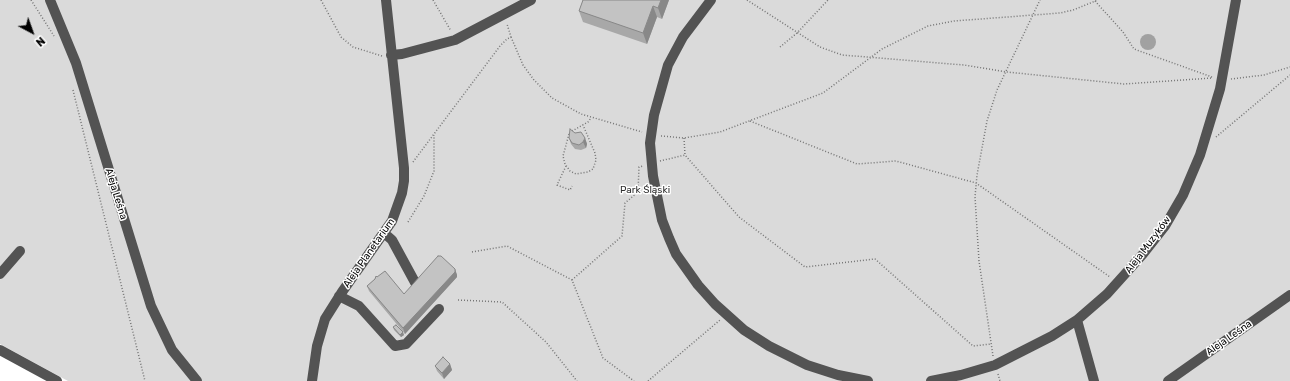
<!DOCTYPE html>
<meta charset="utf-8">
<style>
body{margin:0}
#map{position:relative;width:1290px;height:381px;overflow:hidden;background:#fff;font-family:Rubik,sans-serif}
canvas{display:block}
.north{position:absolute;left:12px;top:12px;width:40px;height:40px;-webkit-text-stroke:3px #fff;paint-order:stroke;rotate:139deg;font-size:11px;font-weight:700;line-height:16px;text-align:center;color:#000}
.north::after{content:'';display:block;margin:auto;width:14px;height:18px;background:#000;clip-path:polygon(50% 0,100% 100%,50% 72%,0 100%)}
</style>
<div id="map">
<canvas width="1290" height="381"></canvas>
<div class="north">N</div>
</div>
<script>
const ctx = document.querySelector('canvas').getContext('2d');
ctx.lineJoin = 'round';
function paint(path, color) {
  ctx.fillStyle = color;
  ctx.fill(path, 'evenodd');
}
function poly(rows) {
  const path = new Path2D();
  for (const r of rows) {
    if (r.length === 3) {
      path.moveTo(r[0] + r[2], r[1]);
      path.arc(r[0], r[1], r[2], 0, 2 * Math.PI);
      continue;
    }
    path.moveTo(r[0], r[1]);
    for (let i = 2; i < r.length; i += 2) path.lineTo(r[i], r[i + 1]);
  }
  return path;
}
function trace(path, color, width, dash) {
  ctx.strokeStyle = color;
  ctx.lineWidth = width;
  ctx.lineCap = dash ? 'butt' : 'round';
  ctx.setLineDash(dash || []);
  ctx.stroke(path);
}
function label(font, color, halo, rows, align = 'center') {
  ctx.font = font + ' Rubik,sans-serif';
  ctx.lineWidth = 3;
  ctx.setLineDash([]);
  ctx.textBaseline = 'middle';
  ctx.strokeStyle = halo;
  ctx.fillStyle = color;
  for (const [text, x, y, turn = 0] of rows) {
    ctx.save();
    ctx.translate(x, y);
    ctx.rotate((+turn || 0) * Math.PI / 180);
    ctx.textAlign = isNaN(turn) ? turn : align;
    if (halo) ctx.strokeText(text, 0, 0);
    ctx.fillText(text, 0, 0);
    ctx.restore();
  }
}
paint(poly([
 [0,0,1290,0,1290,381,68,381,0,344]
]), '#dadada');
paint(poly([
 [1148,42,8]
]), '#a1a1a1');
trace(poly([
 [31,0,54,36],
 [321,0,341,37,353,47,382,56],
 [433,0,451,31],
 [747,0,820,47,842,55,964,65,1007,72,1124,84,1212,78],
 [1095,1,1123,32,1134,49,1212,77],
 [511,37,523,65,534,80,552,98,581,114,642,132],
 [780,47,797,33,828,0],
 [1231,79,1264,75,1290,67],
 [73,90,145,381],
 [750,121,857,164,896,161,976,183,1110,277],
 [572,131,588,122,591,118],
 [569,134,563,156,565,164,570,171,576,174,588,172,593,169,596,160,595,153,583,125],
 [661,136,684,138,720,132,823,93,882,49,928,26,954,21,1060,13,1073,10,1098,0],
 [1216,137,1290,75],
 [684,138,685,155],
 [660,161,685,155,739,217,805,267,875,259,973,346,991,344],
 [413,162,500,46,507,39,511,37,507,24],
 [566,166,557,185,570,190,572,186],
 [408,222,424,196,434,171,434,135],
 [472,252,507,246,572,280,603,358,634,381],
 [572,280,622,236,625,203,638,192,639,167,643,166],
 [458,300,502,302,546,342,577,381],
 [993,356,979,261,975,197,977,175,987,121,997,90,1040,0],
 [998,374,1000,381],
 [648,381,720,320]
]), '#757575', 1.5, [1, 2]);
trace(poly([
 [50,0,76,63,151,306,172,350,197,381],
 [711,0,683,37,668,65,654,115,650,143,653,176,662,220,669,238,676,254,698,285,715,304,744,330,769,346,807,365,838,375,868,381],
 [391,55,402,54,455,40,531,0],
 [384,233,392,240,417,286],
 [0,274,20,251],
 [339,296,359,306,395,346,406,344,439,309],
 [1077,320,1094,381],
 [0,350,57,381],
 [312,381,317,346,325,319,342,292,392,221,402,193,404,181,404,168,386,0],
 [931,381,961,375,995,365,1052,336,1077,320,1107,294,1143,254,1165,226,1183,195,1200,155,1220,89,1236,0],
 [1168,381,1290,295]
]), '#535353', 10);
paint(poly([
 [583,0,669,0,662,19,657,17,647,44,583,22,579,11],
 [569,138,585,138,587,144,586,148,581,150,575,149,571,144],
 [455,269,457,275,457,277,405,334,369,291,367,286,377,277,404,294],
 [393,327,404,335,401,337,394,330],
 [450,364,452,370,444,379,437,371,435,366]
]), '#a8a8a8');
paint(poly([
 [661,0,669,0,662,19,658,8],
 [653,6,657,17,647,44,643,33],
 [585,138,587,144,586,148,583,142],
 [455,269,457,275,457,277,405,334,403,328],
 [403,332,404,335,401,337,400,335],
 [450,364,452,370,444,379,442,373]
]), '#888');
const building = poly([
 [583,0,661,0,658,8,653,6,643,33,579,11,583,0],
 [570,129,575,133,581,132,585,138,583,142,579,145,572,143,569,138,570,129],
 [438,256,441,256,455,269,455,272,403,328,367,286,375,279,376,276,377,277,385,271,404,294,438,256],
 [396,325,403,332,400,335,393,327,396,325],
 [443,357,450,364,442,373,435,366,443,357]
]);
paint(building, '#c3c3c3');
trace(building, '#888', 1);
label('10px', '#313131', '#fff', [
 ["Park Śląski",645,190]
]);
label('10px', '#000', '#fff', [
 ["Aleja Leśna",116,194,73],
 ["Aleja Muzyków",1148,245,-53],
 ["Aleja Planetarium",369,253,-55],
 ["Aleja Leśna",1229,338,-35]
]);
</script>
